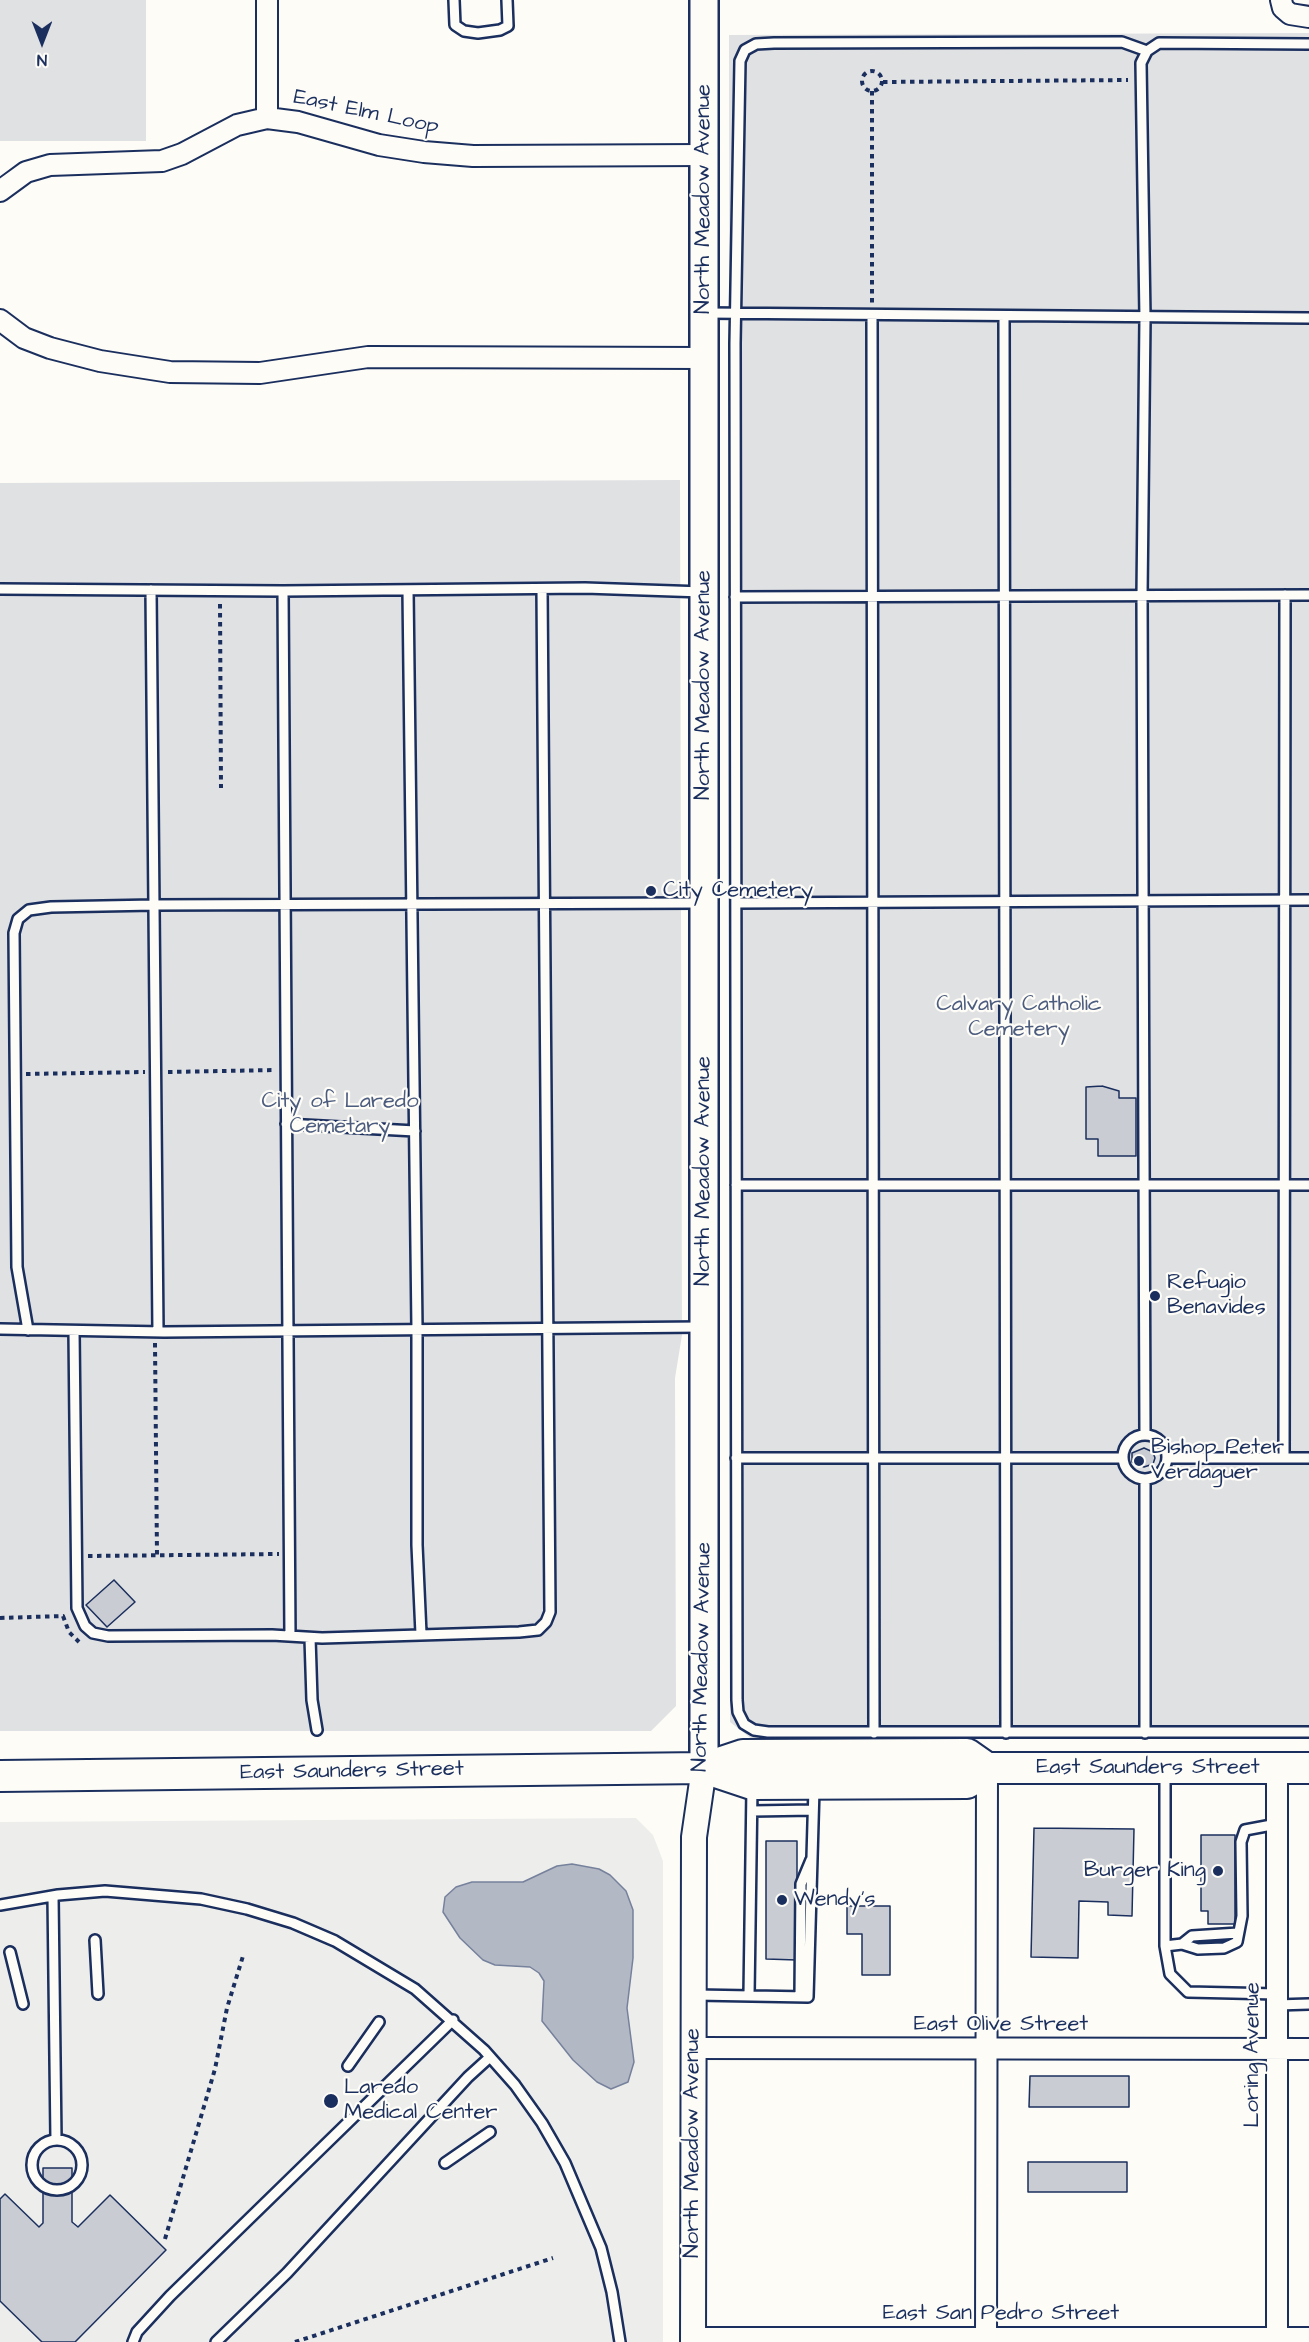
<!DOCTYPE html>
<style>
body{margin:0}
#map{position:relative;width:1309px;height:2342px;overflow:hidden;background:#fdfcf7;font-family:"Architects Daughter",sans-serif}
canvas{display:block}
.north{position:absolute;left:12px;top:12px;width:60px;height:60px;-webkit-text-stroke:4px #fdfcf7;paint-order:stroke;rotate:180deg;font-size:16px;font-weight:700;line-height:24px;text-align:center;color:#1b2f5e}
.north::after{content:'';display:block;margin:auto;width:21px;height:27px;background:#1b2f5e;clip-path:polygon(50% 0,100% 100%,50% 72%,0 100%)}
</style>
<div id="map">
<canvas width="1309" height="2342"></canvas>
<div class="north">N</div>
</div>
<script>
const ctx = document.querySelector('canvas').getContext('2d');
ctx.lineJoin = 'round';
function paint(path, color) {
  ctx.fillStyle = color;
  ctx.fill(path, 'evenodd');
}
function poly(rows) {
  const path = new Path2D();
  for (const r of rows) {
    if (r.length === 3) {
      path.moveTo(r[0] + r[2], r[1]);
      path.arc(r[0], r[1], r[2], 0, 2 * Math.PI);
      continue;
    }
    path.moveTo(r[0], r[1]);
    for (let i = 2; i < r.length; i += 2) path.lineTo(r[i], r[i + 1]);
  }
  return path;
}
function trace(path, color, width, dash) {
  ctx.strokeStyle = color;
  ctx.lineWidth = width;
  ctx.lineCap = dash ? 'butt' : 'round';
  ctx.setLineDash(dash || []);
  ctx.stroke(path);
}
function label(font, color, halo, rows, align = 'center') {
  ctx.font = font + ' "Architects Daughter",sans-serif';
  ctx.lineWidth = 4.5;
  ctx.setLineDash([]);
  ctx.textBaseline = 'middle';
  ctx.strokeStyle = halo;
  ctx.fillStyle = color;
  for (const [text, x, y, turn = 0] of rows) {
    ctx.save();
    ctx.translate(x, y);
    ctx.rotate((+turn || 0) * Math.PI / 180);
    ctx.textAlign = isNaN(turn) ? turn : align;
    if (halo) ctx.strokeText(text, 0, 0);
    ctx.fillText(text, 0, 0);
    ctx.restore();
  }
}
paint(poly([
 [636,1818,653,1835,663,1861,663,2342,0,2342,0,1822]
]), '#edeeec');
paint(poly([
 [0,0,146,0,146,141,0,141],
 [1309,33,1309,1738,753,1740,730,1722,729,35],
 [680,480,682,1335,675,1378,676,1706,651,1731,0,1731,0,483]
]), '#e0e1e3');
const water = poly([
 [572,1864,599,1869,610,1875,626,1891,633,1910,633,1958,627,2008,634,2062,628,2082,611,2089,597,2082,573,2060,542,2021,544,1981,539,1973,530,1967,495,1965,483,1960,460,1938,443,1912,445,1897,456,1887,472,1882,523,1882,557,1866,572,1864]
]);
paint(water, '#b3b8c5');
trace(water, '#76819c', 1.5);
const building = poly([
 [1102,1086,1119,1091,1119,1098,1136,1098,1136,1156,1098,1156,1098,1139,1086,1139,1086,1087,1102,1086],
 [1144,1448,1153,1452,1155,1458,1153,1464,1144,1467,1132,1462,1132,1453,1144,1448],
 [114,1580,135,1602,107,1627,86,1605,114,1580],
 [1034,1828,1134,1829,1132,1916,1108,1915,1108,1902,1079,1901,1078,1958,1031,1957,1034,1828],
 [1201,1835,1235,1835,1235,1924,1208,1924,1208,1911,1201,1911,1201,1835],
 [766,1841,797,1841,797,1960,766,1959,766,1841],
 [847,1906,890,1906,890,1975,862,1975,862,1934,847,1934,847,1906],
 [1030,2076,1129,2076,1129,2107,1029,2107,1030,2076],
 [1028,2162,1127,2162,1127,2192,1028,2192,1028,2162],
 [43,2168,72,2168,72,2222,78,2227,110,2195,166,2250,75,2342,42,2342,0,2301,0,2199,5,2194,39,2227,43,2223,43,2168]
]);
paint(building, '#c9ccd3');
trace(building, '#1b2f5e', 1.5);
const service = poly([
 [454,0,455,25,464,31,478,33,500,30,508,26,507,0],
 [1147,51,1122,42,774,43,756,44,745,50,740,61,735,343,737,1700,738,1712,744,1724,754,1730,768,1732,1309,1732],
 [706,313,1309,318],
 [872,316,874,1733],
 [1004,317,1006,1733],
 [0,589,283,591,585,588,703,592],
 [151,590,158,1332],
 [408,590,417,1329,417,1545,421,1634],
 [283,591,290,1636],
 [735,597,1309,595],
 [736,903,1309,900],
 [286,1124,415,1131],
 [736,1185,1309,1185],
 [0,1329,164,1332,701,1327],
 [28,1330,17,1267,14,933,18,919,29,910,51,907,154,905,701,903],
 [74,1331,77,1608,85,1626,93,1633,108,1636,272,1635,322,1638,519,1632,538,1630,546,1622,550,1612,542,589],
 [1145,1435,1142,596,1145,318,1141,63,1147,51,1159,43,1309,44],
 [1145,1457,22],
 [736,1458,1123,1458],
 [1167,1458,1309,1458],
 [1284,1458,1285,595],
 [1145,1479,1145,1733],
 [310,1638,312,1700,317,1730],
 [1165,1771,1165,1946,1170,1974,1188,1992,1277,1994],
 [752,1811,813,1810],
 [53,1896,56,2140],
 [0,1905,58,1895,105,1891,201,1899,247,1909,293,1923,335,1941,415,1989,484,2050,515,2085,542,2123,565,2163,601,2248,612,2292,620,2342],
 [95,1940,98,1994],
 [1182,1944,1192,1936,1238,1933],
 [1165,1946,1182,1944,1198,1949,1224,1948,1237,1942,1242,1916,1241,1842,1245,1830,1277,1824],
 [10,1952,23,2004],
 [696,1995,808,1997,814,1788],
 [749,1995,752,1787],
 [800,1996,801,1884,811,1860],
 [1277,2005,1309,2004],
 [348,2066,379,2022],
 [57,2165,25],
 [445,2163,490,2132],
 [133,2342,137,2332,170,2296,453,2020],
 [216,2342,287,2273,468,2077,490,2057]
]);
const minor = poly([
 [267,0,267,118],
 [1281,0,1283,8,1290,14,1309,17],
 [0,191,26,172,50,165,162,161,182,154,237,125,267,118,298,122,379,145,424,152,473,156,704,155],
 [0,320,24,338,50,348,100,361,170,372,260,373,368,357,704,358],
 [693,2048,1309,2049],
 [693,2338,1309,2338],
 [986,2342,987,1768],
 [1277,2342,1277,1768]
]);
const tertiary = poly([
 [693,2342,694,1837,704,1768]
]);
const secondary = poly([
 [704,0,704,1768]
]);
const primary = poly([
 [704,1768,752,1784,967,1783,987,1768],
 [0,1776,704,1768,743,1755,967,1754,987,1768,1309,1768]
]);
trace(service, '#1b2f5e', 14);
trace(minor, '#1b2f5e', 24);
trace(tertiary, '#1b2f5e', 28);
trace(secondary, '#1b2f5e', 32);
trace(primary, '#1b2f5e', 34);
trace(poly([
 [872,81,10],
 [883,82,1128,80],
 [872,91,872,303],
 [220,604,221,788],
 [168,1072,275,1070],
 [26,1074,145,1072],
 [155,1343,157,1555],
 [88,1556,279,1554],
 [0,1618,63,1616,69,1632,79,1642],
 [165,2239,215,2069,227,2008,243,1956],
 [295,2342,553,2258]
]), '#1b2f5e', 4, [4.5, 4.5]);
trace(service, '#fdfcf7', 9);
trace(minor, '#fdfcf7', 20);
trace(tertiary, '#fdfcf7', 24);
trace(secondary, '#fdfcf7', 27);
trace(primary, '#fdfcf7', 30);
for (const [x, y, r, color] of [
 [651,891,6,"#1b2f5e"],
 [1155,1296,6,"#1b2f5e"],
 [1139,1461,6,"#1b2f5e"],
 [1218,1871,6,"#1b2f5e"],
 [782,1900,6,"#1b2f5e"],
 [331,2101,8,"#1b2f5e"]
]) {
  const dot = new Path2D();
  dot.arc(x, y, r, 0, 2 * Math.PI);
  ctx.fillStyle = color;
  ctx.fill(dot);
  trace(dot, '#fdfcf7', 2);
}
label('22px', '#1b2f5e', '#fdfcf7', [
 ["East Elm Loop",366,113,12],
 ["North Meadow Avenue",704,199,-90],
 ["North Meadow Avenue",704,685,-90],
 ["North Meadow Avenue",704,1171,-90],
 ["North Meadow Avenue",703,1657,-89],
 ["East Saunders Street",1148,1768],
 ["East Saunders Street",352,1772,-1],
 ["East Olive Street",1001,2025],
 ["Loring Avenue",1253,2055,-90],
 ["North Meadow Avenue",693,2143,-90],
 ["East San Pedro Street",1001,2314]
]);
label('22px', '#1b2f5e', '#fdfcf7', [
 ["City Cemetery",663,891],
 ["Refugio",1167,1283],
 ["Benavides",1167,1308],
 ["Bishop Peter",1151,1448],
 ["Verdaguer",1151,1473],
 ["Burger King",1206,1871,"right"],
 ["Wendy's",794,1900],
 ["Laredo",344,2088],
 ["Medical Center",344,2113]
], 'left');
label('22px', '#4c5c7f', '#fdfcf7', [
 ["Calvary Catholic",1019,1005],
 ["Cemetery",1019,1030],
 ["City of Laredo",340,1102],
 ["Cemetary",340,1127]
]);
</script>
